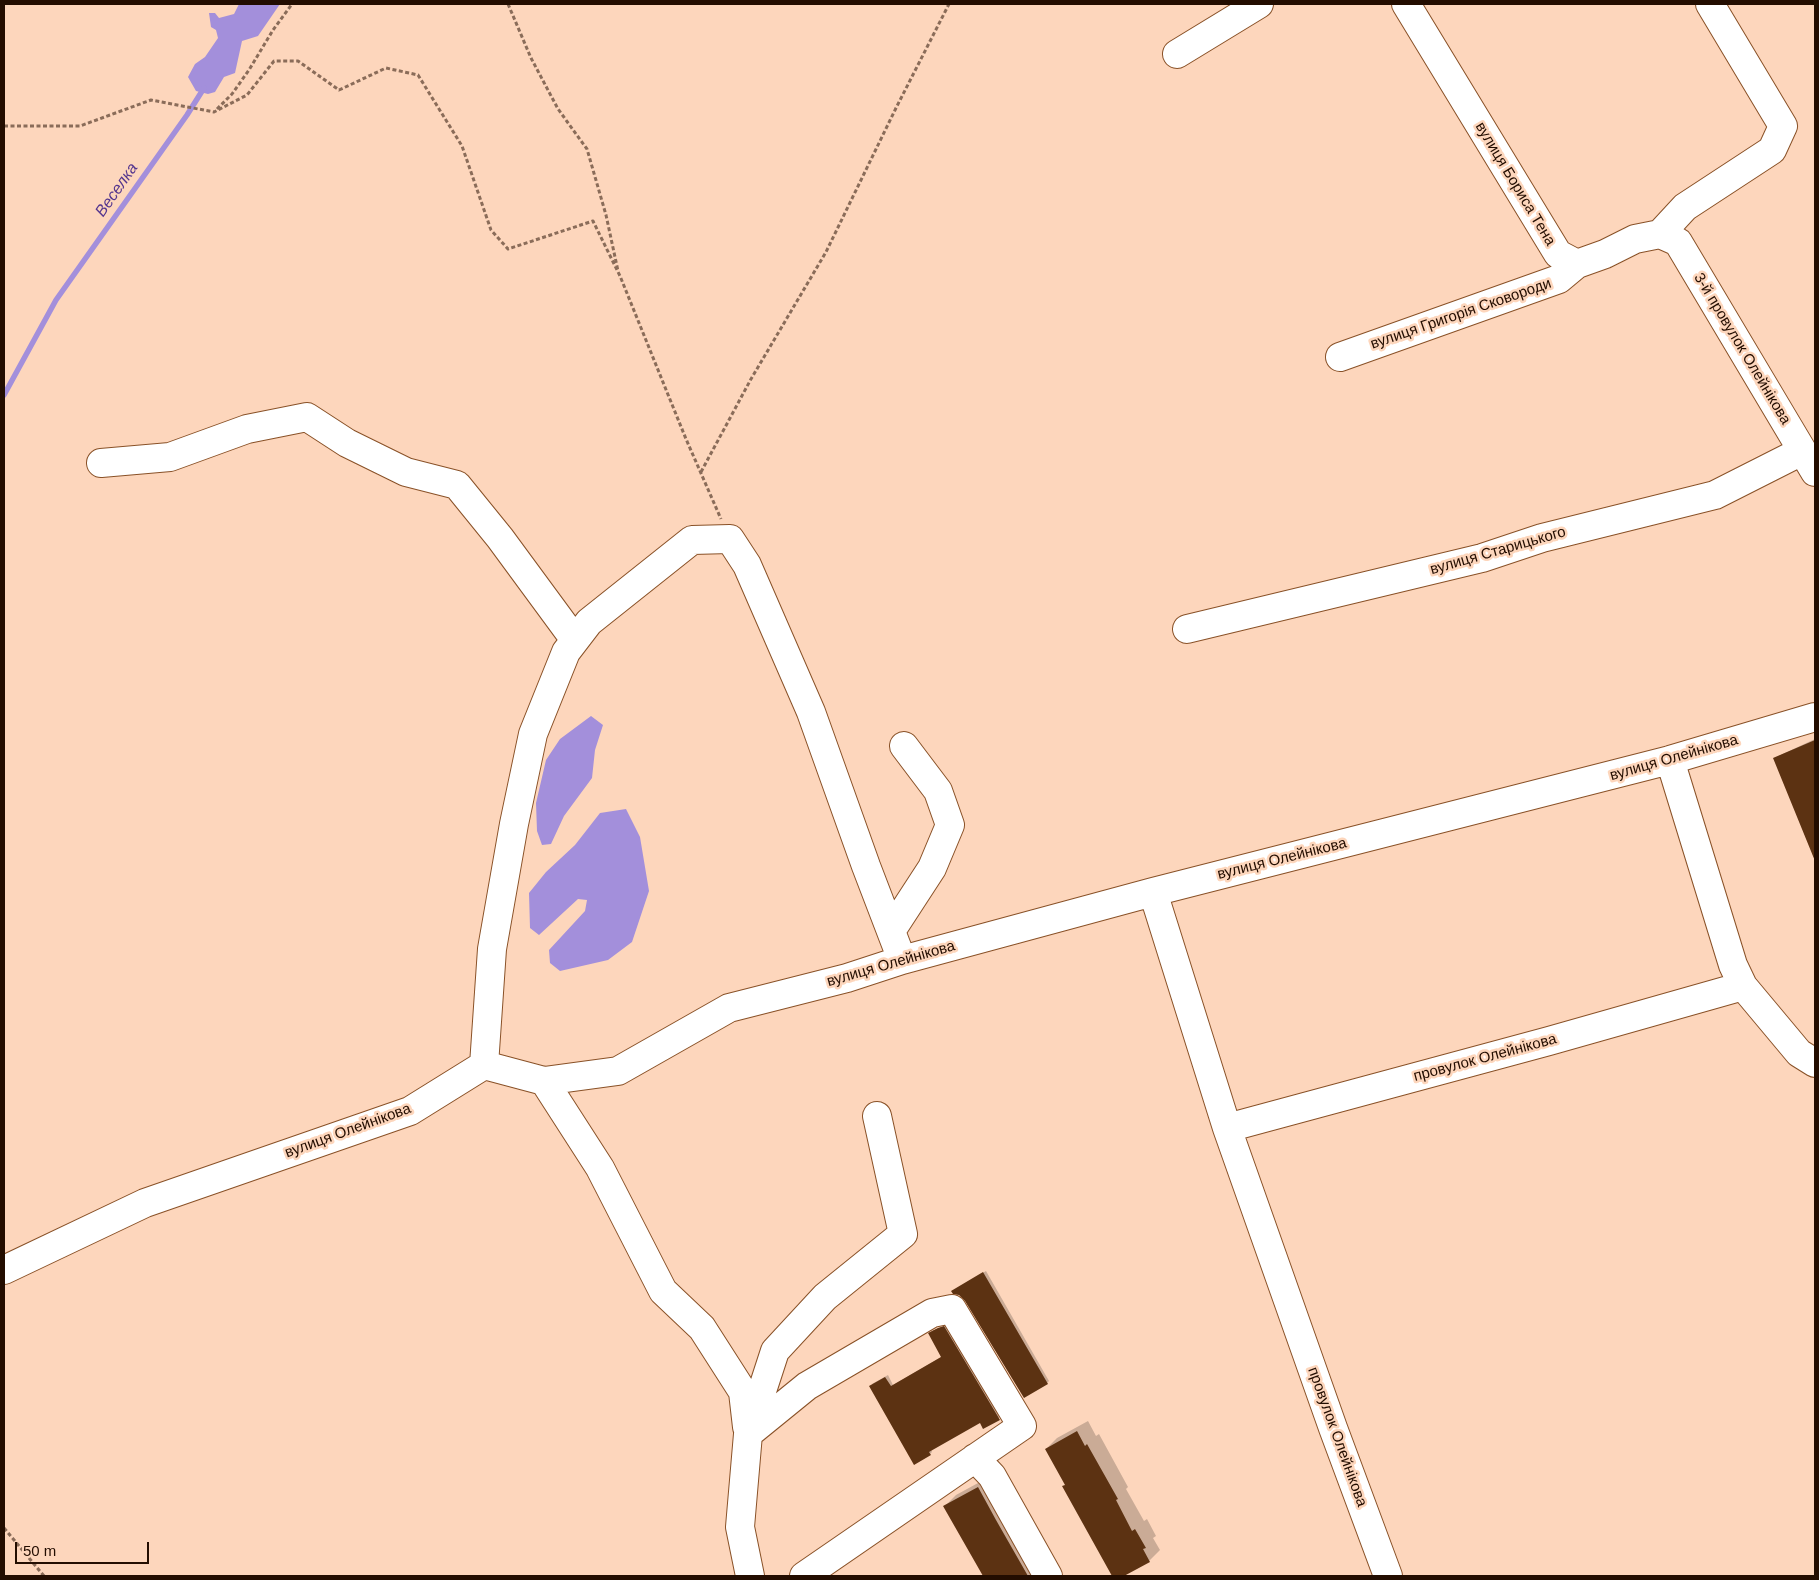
<!DOCTYPE html>
<meta charset="utf-8">
<style>
body{margin:0}
#map{position:relative;width:1819px;height:1580px;overflow:hidden;background:#fdd6bc;font-family:Arial,sans-serif}
canvas{display:block}
.frame{position:absolute;inset:0;border:5px solid #230d00;pointer-events:none}
.scale{position:absolute;left:15px;top:1542px;width:134px;height:22px;box-sizing:border-box;border:2px solid #230d00;border-top:0;padding-left:6px;font-size:15px;line-height:18px;white-space:nowrap;color:#230d00;-webkit-text-stroke:4px #fdd6bc;paint-order:stroke}
</style>
<div id="map">
<canvas width="1819" height="1580"></canvas>
<div class="frame"></div>
<div class="scale">50 m</div>
</div>
<script>
const ctx = document.querySelector('canvas').getContext('2d');
ctx.lineJoin = 'round';
function paint(path, color) {
  ctx.fillStyle = color;
  ctx.fill(path, 'evenodd');
}
function poly(rows) {
  const path = new Path2D();
  for (const r of rows) {
    path.moveTo(r[0], r[1]);
    for (let i = 2; i < r.length; i += 2) path.lineTo(r[i], r[i + 1]);
  }
  return path;
}
function trace(path, color, width, dash) {
  ctx.strokeStyle = color;
  ctx.lineWidth = width;
  ctx.lineCap = dash ? 'butt' : 'round';
  ctx.setLineDash(dash || []);
  ctx.stroke(path);
}
function label(font, color, halo, rows, align = 'center') {
  ctx.font = font + ' Arial,sans-serif';
  ctx.lineWidth = 5;
  ctx.setLineDash([]);
  ctx.textBaseline = 'middle';
  ctx.strokeStyle = halo;
  ctx.fillStyle = color;
  for (const [text, x, y, turn = 0] of rows) {
    ctx.save();
    ctx.translate(x, y);
    ctx.rotate((+turn || 0) * Math.PI / 180);
    ctx.textAlign = isNaN(turn) ? turn : align;
    if (halo) ctx.strokeText(text, 0, 0);
    ctx.fillText(text, 0, 0);
    ctx.restore();
  }
}
paint(poly([
 [239,4,280,4,258,36,242,41,235,73,224,77,215,92,208,94,196,91,188,77,195,64,205,57,218,38,216,30,211,27,209,13,215,13,219,18,234,14],
 [591,716,603,725,595,750,592,778,564,816,551,844,542,845,537,831,536,803,546,760,560,739],
 [626,809,640,837,649,891,632,942,608,960,560,971,550,963,549,950,585,911,587,900,578,899,539,935,530,928,529,893,546,872,575,845,600,813]
]), '#a38fdb');
paint(poly([
 [1815,739,1815,860,1774,758],
 [986,1271,1049,1381,1047,1383,966,1300,959,1294,952,1291],
 [947,1325,1001,1416,984,1428,980,1421,931,1449,932,1452,930,1454,872,1384,888,1375,893,1385,943,1356,932,1331],
 [1088,1421,1096,1436,1099,1434,1128,1487,1126,1489,1144,1521,1147,1519,1156,1536,1153,1538,1160,1550,1149,1561,1121,1576,1114,1576,1064,1487,1066,1485,1046,1449,1057,1438],
 [989,1477,1045,1576,984,1576,945,1506,956,1495]
]), '#0003');
trace(poly([
 [4,395,56,300,187,115,204,88]
]), '#a38fdb', 5.5);
paint(poly([
 [1815,740,1815,861,1773,758],
 [983,1272,1048,1384,1024,1398,965,1301,959,1295,953,1294,951,1291],
 [944,1326,1000,1420,983,1429,980,1423,929,1452,931,1455,914,1465,869,1386,885,1377,891,1386,941,1357,928,1333,938,1328],
 [1077,1431,1085,1446,1087,1444,1118,1499,1116,1500,1132,1531,1135,1529,1146,1548,1143,1549,1150,1562,1124,1576,1112,1576,1062,1486,1065,1485,1045,1449],
 [978,1487,996,1520,1028,1576,983,1576,943,1506]
]), '#5c3212');
const minor = poly([
 [1406,4,1558,254,1577,264,1605,254,1635,239,1660,234,1685,207,1772,150,1783,126,1710,4],
 [1177,54,1259,4],
 [1660,234,1678,242,1815,472],
 [1340,357,1559,279,1577,264],
 [101,463,170,457,247,429,307,417,347,443,406,472,457,485,500,538,575,640],
 [1187,629,1482,558,1542,538,1715,495,1802,451],
 [1670,760,1733,965,1743,986,1799,1053,1815,1063],
 [1153,892,1227,1128,1333,1428,1388,1576],
 [891,931,932,868,950,825,938,791,904,746],
 [484,1065,492,949,514,824,533,734,566,652,589,622,692,540,730,539,747,565,811,712,866,866,902,960],
 [544,1081,600,1168,663,1291,702,1328,743,1392,747,1427],
 [1227,1128,1549,1041,1743,986],
 [4,1270,145,1203,410,1111,484,1065,544,1081,618,1071,729,1008,847,978,902,960,1153,892,1670,760,1815,717],
 [748,1434,807,1386,932,1313,952,1309,1022,1426,804,1576],
 [975,1458,992,1476,1048,1576],
 [750,1576,740,1527,748,1434,775,1351,825,1297,903,1234,877,1116]
]);
trace(minor, '#895127', 30);
trace(poly([
 [508,4,531,58,558,109,587,149,606,215,618,271],
 [217,109,232,94,249,70,273,30,292,4],
 [4,126,80,126,151,100,214,112,247,95,274,61,298,61,339,90,386,68,418,75,462,146,491,230,508,249,593,221,620,276,686,439,721,519],
 [701,472,751,379,826,252,896,108,949,4],
 [4,1528,44,1576]
]), '#8a6c59', 3, [4, 2.5]);
trace(minor, '#fff', 28);
label('15px', '#230d00', '#fdd6bc', [
 ["вулиця Бориса Тена",1515,184,59],
 ["вулиця Григорія Сковороди",1461,314,-19],
 ["3-й провулок Олейнікова",1742,349,59],
 ["вулиця Старицького",1498,551,-16],
 ["вулиця Олейнікова",1674,758,-16],
 ["вулиця Олейнікова",1282,859,-14],
 ["вулиця Олейнікова",891,964,-16],
 ["провулок Олейнікова",1485,1058,-15],
 ["вулиця Олейнікова",348,1131,-20],
 ["провулок Олейнікова",1337,1437,70]
]);
label('italic 16px', '#54358e', '#fdd6bc', [
 ["Веселка",117,190,-55]
]);
</script>
